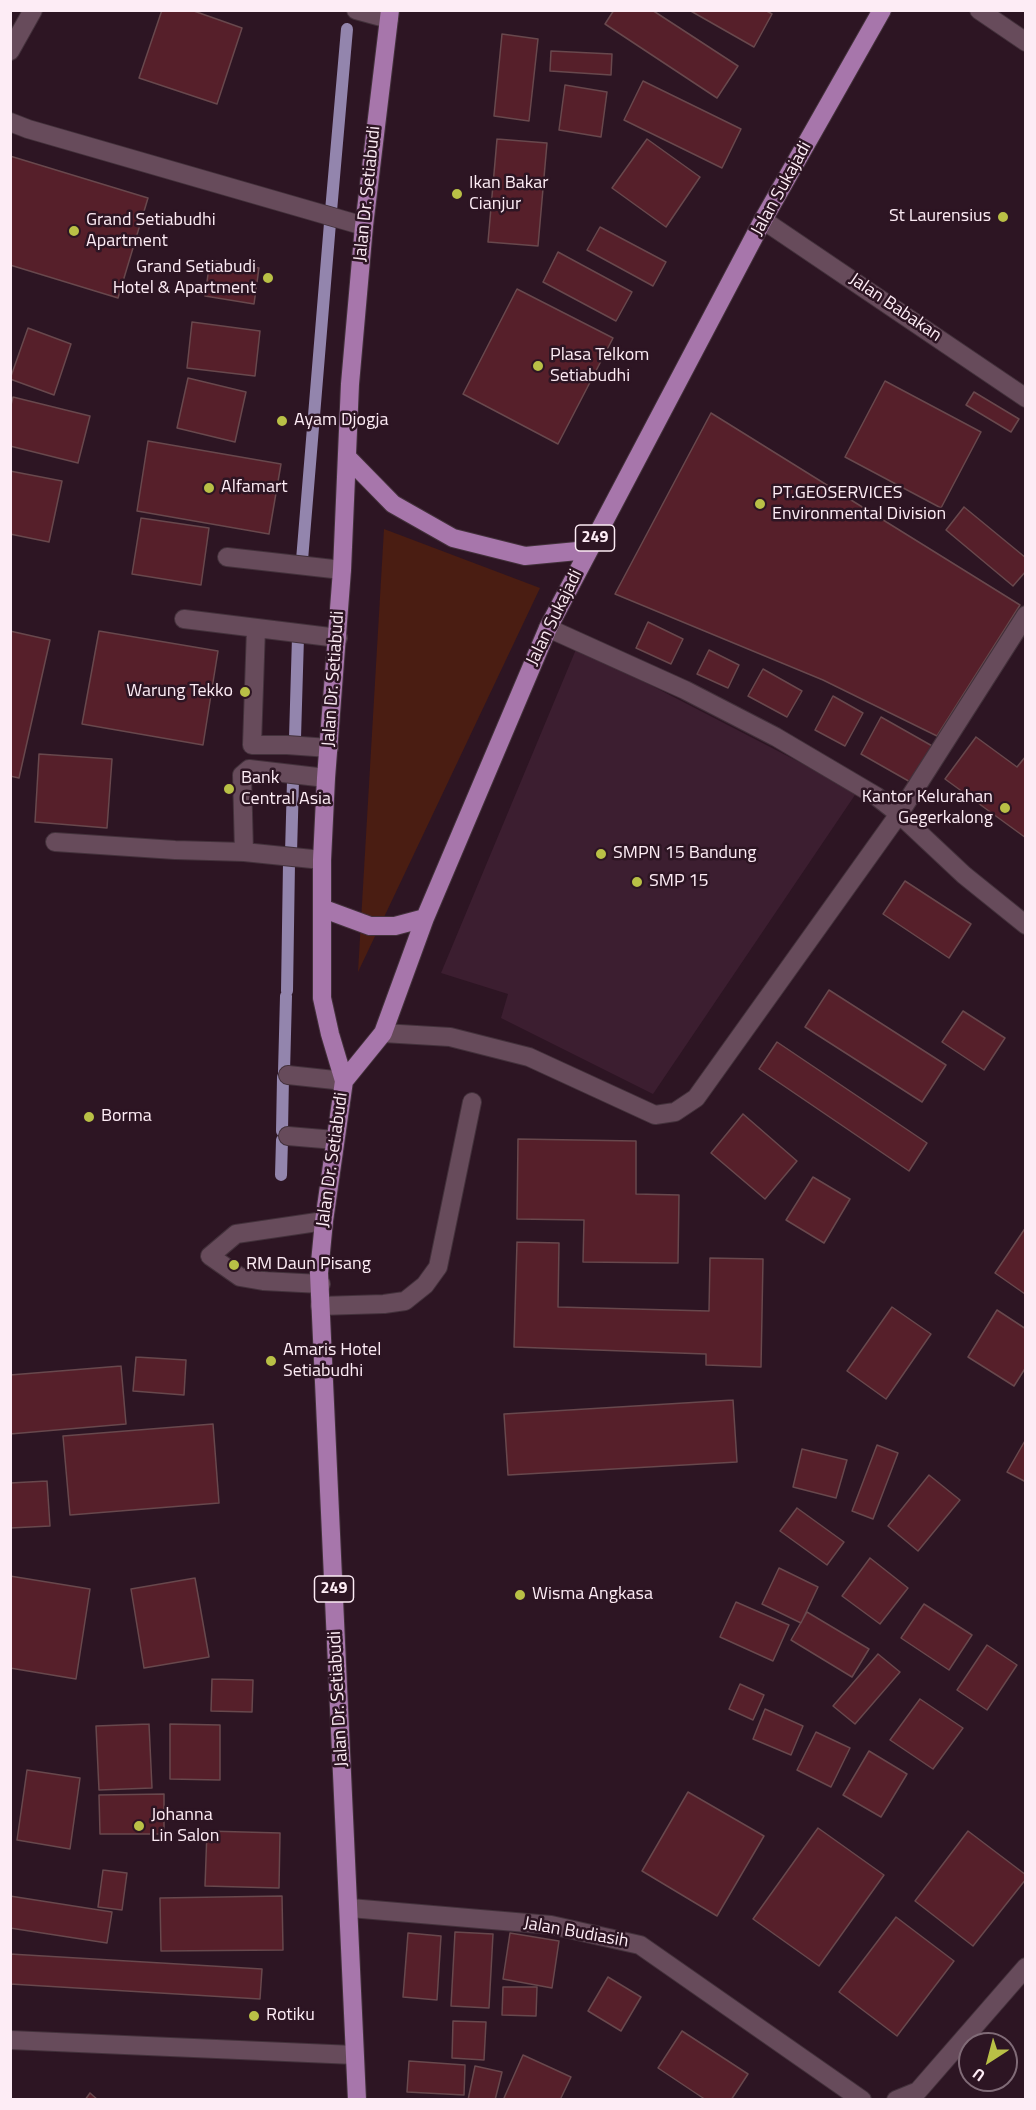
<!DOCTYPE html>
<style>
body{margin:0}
#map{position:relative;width:1036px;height:2110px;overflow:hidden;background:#2d1523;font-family:"Titillium Web",sans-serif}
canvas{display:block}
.frame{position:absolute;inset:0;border:12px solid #fdecf5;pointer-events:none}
.north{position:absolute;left:958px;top:2032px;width:60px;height:60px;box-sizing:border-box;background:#2d1523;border:2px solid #806b77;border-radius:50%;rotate:216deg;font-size:16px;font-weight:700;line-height:24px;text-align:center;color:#fdecf5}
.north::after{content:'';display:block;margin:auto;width:21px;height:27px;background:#b9c046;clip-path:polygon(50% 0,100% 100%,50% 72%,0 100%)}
</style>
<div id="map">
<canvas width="1036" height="2110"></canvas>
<div class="frame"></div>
<div class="north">U</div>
</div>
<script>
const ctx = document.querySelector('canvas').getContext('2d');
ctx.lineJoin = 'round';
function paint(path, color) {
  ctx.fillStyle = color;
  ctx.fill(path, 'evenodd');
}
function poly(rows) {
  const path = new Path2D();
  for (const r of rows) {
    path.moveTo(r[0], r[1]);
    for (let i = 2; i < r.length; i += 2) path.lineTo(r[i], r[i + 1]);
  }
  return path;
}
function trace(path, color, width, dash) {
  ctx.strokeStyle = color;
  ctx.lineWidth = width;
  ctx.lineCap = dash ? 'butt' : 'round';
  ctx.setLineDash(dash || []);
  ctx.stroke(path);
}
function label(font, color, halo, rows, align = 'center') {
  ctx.font = font + ' "Titillium Web",sans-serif';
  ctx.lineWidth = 5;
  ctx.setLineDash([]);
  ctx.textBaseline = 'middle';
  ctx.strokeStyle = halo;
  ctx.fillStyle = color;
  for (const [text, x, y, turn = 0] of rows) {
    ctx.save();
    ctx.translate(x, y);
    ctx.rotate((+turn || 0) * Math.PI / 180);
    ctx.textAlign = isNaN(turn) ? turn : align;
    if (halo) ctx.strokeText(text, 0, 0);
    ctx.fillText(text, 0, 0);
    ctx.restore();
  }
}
paint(poly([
 [577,647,857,792,653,1094,501,1018,508,994,441,973]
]), '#3c1e30');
paint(poly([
 [384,529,540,588,358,972]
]), '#4a1d12');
trace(poly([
 [331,211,347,29],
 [302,560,330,223],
 [295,738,298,637],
 [291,853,293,781],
 [287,991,289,863],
 [284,1072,286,996],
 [282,1131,283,1077],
 [281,1175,282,1140]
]), '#9385ad', 12);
const building = poly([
 [162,10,191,10,242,28,217,104,139,78,162,10],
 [614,10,652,10,738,66,717,98,605,24,614,10],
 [689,10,765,10,772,14,754,47,689,10],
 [502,34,538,39,529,121,494,116,502,34],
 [551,51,612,54,611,75,550,71,551,51],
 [643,81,741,129,722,168,624,120,643,81],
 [565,85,607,92,601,137,559,130,565,85],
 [497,139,547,143,538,246,488,242,497,139],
 [647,139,700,177,666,227,612,188,647,139],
 [10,156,148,198,118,298,10,265,10,156],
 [600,227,666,262,653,286,587,250,600,227],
 [558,252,632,292,616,321,543,282,558,252],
 [210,260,259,268,254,304,205,296,210,260],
 [517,289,613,338,558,444,463,394,517,289],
 [192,322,260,331,255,376,187,368,192,322],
 [28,328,71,344,54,395,10,379,28,328],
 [188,378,246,392,235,442,177,428,188,378],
 [885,381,981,432,941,508,845,457,885,381],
 [974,392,1019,419,1011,432,966,405,974,392],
 [13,397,90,416,78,463,10,446,10,409,13,397],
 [711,413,1020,605,937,736,823,680,615,594,711,413],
 [148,441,281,464,269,534,137,511,148,441],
 [10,471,62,481,49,542,10,534,10,471],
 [964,507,1026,558,1026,571,1013,586,946,530,964,507],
 [141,518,209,528,201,585,132,574,141,518],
 [648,622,683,639,671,664,636,648,648,622],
 [10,631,50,640,19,778,10,776,10,631],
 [99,631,218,651,203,745,82,724,99,631],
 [709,650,739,665,728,688,697,674,709,650],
 [763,669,802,691,787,717,748,696,763,669],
 [833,696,863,713,845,746,815,730,833,696],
 [881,717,934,747,912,783,861,754,881,717],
 [976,737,1017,767,1026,756,1026,838,945,779,976,737],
 [39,754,112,759,107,828,35,822,39,754],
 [905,881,971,924,949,958,883,914,905,881],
 [829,990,946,1065,922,1102,805,1027,829,990],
 [963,1011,1005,1038,984,1070,942,1042,963,1011],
 [777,1042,927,1143,909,1171,759,1069,777,1042],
 [743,1114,797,1161,765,1199,711,1153,743,1114],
 [518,1139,636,1141,636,1194,679,1195,678,1263,583,1262,584,1220,517,1219,518,1139],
 [813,1177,850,1199,824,1243,786,1220,813,1177],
 [1026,1227,1026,1294,1025,1294,995,1273,1026,1227],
 [517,1242,559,1243,558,1307,709,1311,710,1258,763,1259,761,1367,706,1365,706,1354,514,1347,517,1242],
 [892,1307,931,1334,886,1399,847,1371,892,1307],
 [997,1310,1026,1329,1026,1367,1014,1386,968,1357,997,1310],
 [136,1357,186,1360,184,1395,133,1391,136,1357],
 [121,1366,126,1424,10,1434,10,1375,121,1366],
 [733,1400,737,1462,508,1475,504,1414,733,1400],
 [213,1424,219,1503,70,1515,63,1436,213,1424],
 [1026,1439,1026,1482,1007,1472,1026,1439],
 [877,1445,898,1453,873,1519,852,1511,877,1445],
 [802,1449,847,1460,836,1498,793,1487,802,1449],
 [929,1475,960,1500,918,1551,888,1526,929,1475],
 [47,1481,50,1526,10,1528,10,1483,47,1481],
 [797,1508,844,1542,827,1565,780,1531,797,1508],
 [870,1558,908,1588,880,1624,842,1596,870,1558],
 [779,1568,818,1587,801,1623,762,1604,779,1568],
 [10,1576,90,1589,76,1679,10,1668,10,1576],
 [195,1578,209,1657,144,1668,131,1589,195,1578],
 [736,1602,789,1625,773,1661,720,1637,736,1602],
 [924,1604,972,1635,949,1670,901,1638,924,1604],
 [807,1612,869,1649,852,1677,791,1640,807,1612],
 [987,1645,1017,1665,987,1710,957,1690,987,1645],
 [878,1654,900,1672,855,1724,833,1706,878,1654],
 [212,1679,253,1680,252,1712,211,1711,212,1679],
 [740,1684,764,1695,753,1720,729,1709,740,1684],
 [920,1699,963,1728,933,1769,890,1740,920,1699],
 [765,1709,803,1726,791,1755,753,1739,765,1709],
 [149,1724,152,1788,99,1790,96,1726,149,1724],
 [170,1724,220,1725,220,1780,170,1779,170,1724],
 [816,1732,850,1748,831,1787,797,1770,816,1732],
 [869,1751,907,1774,881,1817,843,1795,869,1751],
 [27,1770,80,1778,70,1849,17,1840,27,1770],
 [688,1792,764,1836,717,1916,642,1871,688,1792],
 [164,1794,164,1834,100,1834,99,1795,164,1794],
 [818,1828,884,1875,819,1966,753,1919,818,1828],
 [207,1831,280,1833,279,1888,205,1886,207,1831],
 [968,1831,1026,1875,1026,1879,973,1946,915,1901,968,1831],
 [103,1870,127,1873,122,1910,98,1907,103,1870],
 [10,1896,112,1912,107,1943,10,1928,10,1896],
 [282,1896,283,1950,161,1951,160,1898,282,1896],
 [896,1917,954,1961,897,2036,839,1992,896,1917],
 [455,1932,493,1934,489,2008,451,2006,455,1932],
 [408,1933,441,1936,437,2000,403,1997,408,1933],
 [510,1933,559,1941,552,1988,503,1979,510,1933],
 [10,1954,262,1969,260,1999,10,1984,10,1954],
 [608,1977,641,1997,621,2031,588,2011,608,1977],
 [503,1987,537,1987,536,2016,502,2015,503,1987],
 [453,2021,486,2022,484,2060,452,2058,453,2021],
 [682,2031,748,2074,731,2100,706,2100,658,2068,682,2031],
 [523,2055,571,2077,560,2100,508,2100,504,2098,523,2055],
 [409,2061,465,2065,464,2095,407,2092,409,2061],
 [475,2066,502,2072,495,2100,468,2100,475,2066],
 [90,2093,98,2100,85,2100,90,2093]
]);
paint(building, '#561f2a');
trace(building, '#68484d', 1.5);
const minor = poly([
 [356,10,389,19],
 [979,10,1026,42],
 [10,51,33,10],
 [10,122,28,129,364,226],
 [763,220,1026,398],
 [227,557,342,570],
 [184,619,338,638],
 [256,628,252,745,287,745,329,748],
 [548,628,685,690,776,737,876,796,899,814,964,875,1026,925],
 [55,842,175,850,244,852,322,860],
 [244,852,242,775,249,769,326,778],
 [383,1033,450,1037,529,1057,655,1115,675,1112,696,1098,899,814,1026,615],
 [288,1075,344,1081],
 [288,1136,335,1140],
 [321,1284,263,1281,240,1277,210,1256,236,1234,324,1221],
 [320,1306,384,1304,405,1301,425,1285,438,1267,472,1102],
 [350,1908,551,1925,640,1945,862,2100],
 [10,2040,354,2055],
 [896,2100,918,2091,1026,1967]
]);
const major = poly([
 [347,457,393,504,453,538,525,556,588,550],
 [324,909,370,926,395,926,425,918],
 [344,1081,383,1033,425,918,548,628,763,220,882,10],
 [357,2100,319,1273,324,1221,344,1081,330,1034,322,998,322,860,326,778,342,570,350,384,364,226,390,10]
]);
trace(minor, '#43313b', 20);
trace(major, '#43313b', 20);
trace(minor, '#674b5b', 18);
trace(major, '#a776ab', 18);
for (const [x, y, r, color] of [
 [457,194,6,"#b9c046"],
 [1003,217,6,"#b9c046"],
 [74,231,6,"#b9c046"],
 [268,278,6,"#b9c046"],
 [538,366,6,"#b9c046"],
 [282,421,6,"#b9c046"],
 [209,488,6,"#b9c046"],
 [760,504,6,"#b9c046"],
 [245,692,6,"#b9c046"],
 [229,789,6,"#b9c046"],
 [1005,808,6,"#b9c046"],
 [601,854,6,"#b9c046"],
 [637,882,6,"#b9c046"],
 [89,1117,6,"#b9c046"],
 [234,1265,6,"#b9c046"],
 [271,1361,6,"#b9c046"],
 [520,1595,6,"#b9c046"],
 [139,1826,6,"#b9c046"],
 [254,2016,6,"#b9c046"]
]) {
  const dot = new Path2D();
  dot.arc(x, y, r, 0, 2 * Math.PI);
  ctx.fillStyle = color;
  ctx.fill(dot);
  trace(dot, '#2d1523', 2);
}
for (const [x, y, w] of [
 [595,538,39],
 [334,1589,39]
]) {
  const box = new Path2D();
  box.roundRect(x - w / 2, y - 13, w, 26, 4.5);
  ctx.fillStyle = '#2d1523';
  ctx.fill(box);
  trace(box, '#fdecf5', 1.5);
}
label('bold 16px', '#fdecf5', null, [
 ["249",595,538],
 ["249",334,1589]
]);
label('18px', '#fdecf5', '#2d1523', [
 ["Ikan Bakar",469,184],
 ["Cianjur",469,205],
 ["St Laurensius",991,217,"right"],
 ["Grand Setiabudhi",86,221],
 ["Apartment",86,242],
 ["Grand Setiabudi",256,268,"right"],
 ["Hotel & Apartment",256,289,"right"],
 ["Plasa Telkom",550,356],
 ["Setiabudhi",550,377],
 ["Ayam Djogja",294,421],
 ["Alfamart",221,488],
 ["PT.GEOSERVICES",772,494],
 ["Environmental Division",772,515],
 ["Warung Tekko",233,692,"right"],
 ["Bank",241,779],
 ["Central Asia",241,800],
 ["Kantor Kelurahan",993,798,"right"],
 ["Gegerkalong",993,819,"right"],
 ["SMPN 15 Bandung",613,854],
 ["SMP 15",649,882],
 ["Borma",101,1117],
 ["RM Daun Pisang",246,1265],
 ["Amaris Hotel",283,1351],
 ["Setiabudhi",283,1372],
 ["Wisma Angkasa",532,1595],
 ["Johanna",151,1816],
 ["Lin Salon",151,1837],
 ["Rotiku",266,2016]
], 'left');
label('18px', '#fdecf5', '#2d1523', [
 ["Jalan Sukajadi",782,189,-61],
 ["Jalan Dr. Setiabudi",368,194,-84],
 ["Jalan Babakan",895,308,34],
 ["Jalan Sukajadi",555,618,-64],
 ["Jalan Dr. Setiabudi",334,679,-86],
 ["Jalan Dr. Setiabudi",333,1160,-82],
 ["Jalan Dr. Setiabudi",339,1699,-93],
 ["Jalan Budiasih",576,1933,10]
]);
</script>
